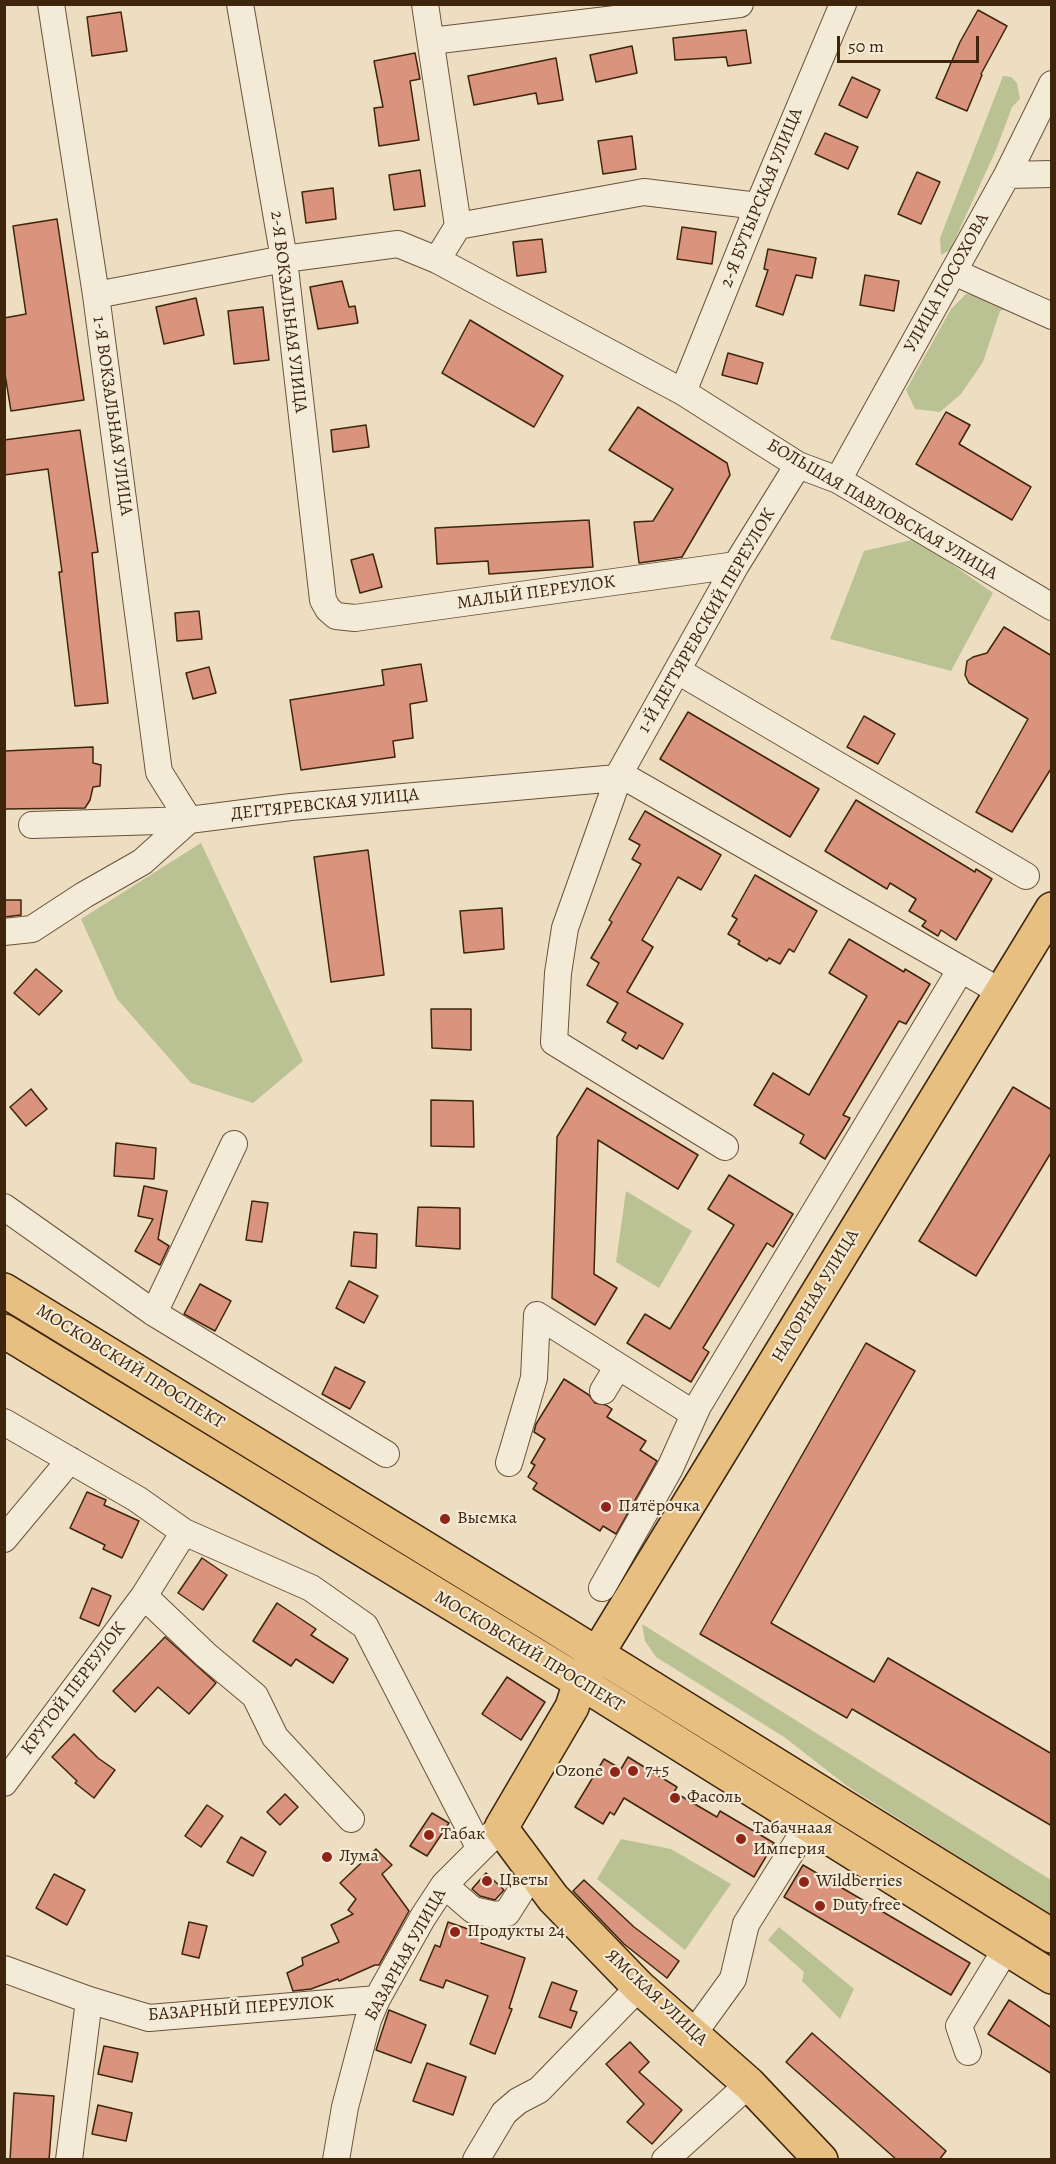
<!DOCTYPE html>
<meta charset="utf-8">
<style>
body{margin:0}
#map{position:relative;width:1056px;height:2164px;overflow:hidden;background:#eddec2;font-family:Alegreya,serif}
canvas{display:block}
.frame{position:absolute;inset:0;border:6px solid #3e250b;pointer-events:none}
.scale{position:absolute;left:837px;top:36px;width:142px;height:27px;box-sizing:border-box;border:3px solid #3e250b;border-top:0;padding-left:8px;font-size:18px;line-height:21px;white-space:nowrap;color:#3e250b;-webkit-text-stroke:4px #f3ead7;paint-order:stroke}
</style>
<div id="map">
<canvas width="1056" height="2164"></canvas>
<div class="frame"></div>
<div class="scale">50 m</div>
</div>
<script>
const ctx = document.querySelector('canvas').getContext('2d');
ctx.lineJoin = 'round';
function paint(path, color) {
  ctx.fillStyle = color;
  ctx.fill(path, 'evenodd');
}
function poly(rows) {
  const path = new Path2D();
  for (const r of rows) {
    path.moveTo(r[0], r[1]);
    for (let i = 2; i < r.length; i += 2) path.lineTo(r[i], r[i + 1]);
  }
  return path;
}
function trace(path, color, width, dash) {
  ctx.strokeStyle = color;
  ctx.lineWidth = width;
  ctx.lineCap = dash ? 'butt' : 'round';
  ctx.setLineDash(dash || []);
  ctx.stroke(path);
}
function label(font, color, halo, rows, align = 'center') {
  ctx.font = font + ' Alegreya,serif';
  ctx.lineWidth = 4.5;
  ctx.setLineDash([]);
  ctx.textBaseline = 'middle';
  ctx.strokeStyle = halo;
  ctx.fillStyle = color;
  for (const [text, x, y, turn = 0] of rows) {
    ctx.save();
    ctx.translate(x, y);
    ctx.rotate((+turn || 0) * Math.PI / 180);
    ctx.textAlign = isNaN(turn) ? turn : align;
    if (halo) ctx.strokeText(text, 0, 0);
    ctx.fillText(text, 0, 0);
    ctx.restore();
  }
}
paint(poly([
 [1003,76,1011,77,1017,83,1020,99,1012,107,996,150,950,250,941,255,940,238],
 [966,294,985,296,1010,308,1000,311,983,362,961,394,940,412,915,409,906,390,951,309],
 [916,539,993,593,951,671,830,639,864,551],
 [201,843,303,1061,253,1103,191,1083,117,999,81,919],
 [626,1191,692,1231,659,1288,616,1262],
 [642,1624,1051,1880,1051,1915,847,1786,784,1737,656,1657,645,1641],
 [621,1839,671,1849,731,1884,685,1950,597,1879],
 [779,1927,854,1989,840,2019,802,1981,804,1972,768,1940]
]), '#bac192');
const building = poly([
 [978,10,1007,26,981,74,982,75,967,111,936,98,960,42,978,10],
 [121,12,127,51,92,56,87,17,121,12],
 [746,30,751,63,728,66,726,57,675,60,673,38,746,30],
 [632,46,637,73,596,82,590,55,632,46],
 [415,53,420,79,410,81,419,140,379,146,374,108,383,107,374,61,415,53],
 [556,58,563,100,538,104,536,93,474,105,468,76,556,58],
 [852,77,880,90,867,118,839,105,852,77],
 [825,133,858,147,848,169,815,154,825,133],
 [632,136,636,169,603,174,598,141,632,136],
 [420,170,425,206,394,210,389,175,420,170],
 [917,172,940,182,921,224,898,214,917,172],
 [333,188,336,219,306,223,302,192,333,188],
 [57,219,84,400,11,411,4,368,4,318,26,314,13,226,57,219],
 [682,227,716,232,712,264,677,259,682,227],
 [542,239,546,272,517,276,513,242,542,239],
 [768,249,816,258,812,278,796,275,783,315,756,306,768,270,764,269,768,249],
 [865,275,899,281,894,311,860,305,865,275],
 [342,281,349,307,355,306,358,323,318,329,310,287,342,281],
 [196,298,204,335,164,344,156,307,196,298],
 [263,307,269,360,234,364,228,311,263,307],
 [470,320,563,376,534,427,442,373,470,320],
 [728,353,763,363,757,384,722,375,728,353],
 [638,407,727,463,730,475,682,557,639,563,634,522,653,521,673,489,609,450,638,407],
 [946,412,970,425,959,444,1031,487,1012,520,916,464,946,412],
 [366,425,369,447,333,452,331,430,366,425],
 [80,430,98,552,92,553,108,703,75,706,59,572,62,572,48,469,4,475,4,440,80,430],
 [589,520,593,567,489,574,488,561,437,564,435,528,589,520],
 [373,554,382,587,360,593,351,560,373,554],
 [199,611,202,639,177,641,175,613,199,611],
 [1004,627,1052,656,1052,767,1012,832,976,812,1028,719,969,683,965,675,967,661,973,657,987,653,1004,627],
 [421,664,427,701,410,704,413,738,393,741,395,757,301,770,290,700,384,685,382,670,421,664],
 [209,667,216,693,193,699,186,673,209,667],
 [688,712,819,789,790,837,660,759,688,712],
 [864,716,895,734,878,764,847,747,864,716],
 [93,747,93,763,101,765,100,786,93,787,90,800,85,808,4,809,4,751,93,747],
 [856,800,975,872,976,869,992,879,956,940,941,930,938,936,922,926,926,921,909,911,916,899,890,883,887,889,825,851,856,800],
 [645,811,721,855,701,890,678,877,642,940,653,947,627,992,683,1024,663,1059,639,1045,637,1049,622,1040,626,1033,607,1022,618,1003,587,985,599,963,591,958,612,922,609,920,641,864,632,859,640,845,629,839,645,811],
 [368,850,384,975,331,982,314,857,368,850],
 [755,875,817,911,794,952,789,949,780,964,769,958,767,961,738,944,740,941,728,934,737,919,732,916,755,875],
 [4,900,21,900,21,915,4,917,4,900],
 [502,908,504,949,464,953,460,911,502,908],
 [849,939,904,972,905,969,930,984,906,1024,899,1021,843,1115,850,1118,825,1159,800,1143,804,1135,754,1105,773,1073,809,1095,867,996,829,973,849,939],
 [36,969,62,991,39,1015,14,993,36,969],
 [431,1009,471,1009,471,1050,432,1048,431,1009],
 [1013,1087,1052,1110,1052,1151,976,1276,919,1241,1013,1087],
 [587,1088,698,1155,678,1189,598,1140,594,1274,617,1288,595,1325,552,1298,557,1137,587,1088],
 [31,1089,47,1109,26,1126,10,1107,31,1089],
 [431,1100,473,1101,474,1147,431,1146,431,1100],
 [116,1143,156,1148,154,1179,114,1176,116,1143],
 [729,1175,793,1214,773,1247,767,1243,703,1348,709,1352,691,1382,627,1343,645,1314,670,1329,734,1225,708,1209,729,1175],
 [144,1186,167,1191,158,1239,169,1246,160,1265,135,1251,153,1219,138,1216,144,1186],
 [252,1201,268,1203,262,1242,246,1240,252,1201],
 [418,1207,460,1208,460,1249,416,1246,418,1207],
 [354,1232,377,1234,376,1268,351,1266,354,1232],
 [349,1281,378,1296,364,1323,336,1308,349,1281],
 [200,1284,231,1301,215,1331,184,1314,200,1284],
 [866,1343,915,1371,771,1623,874,1682,888,1658,1052,1754,1052,1826,852,1709,847,1718,700,1634,866,1343],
 [335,1367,365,1382,350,1409,322,1394,335,1367],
 [564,1379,589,1395,595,1403,606,1405,612,1409,607,1417,646,1441,640,1450,657,1461,616,1534,603,1526,600,1531,533,1489,537,1483,528,1477,535,1465,531,1463,545,1439,534,1432,536,1424,564,1379],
 [87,1492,106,1500,104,1505,139,1521,122,1558,103,1549,105,1545,70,1528,87,1492],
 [202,1558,227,1575,203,1610,178,1593,202,1558],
 [92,1588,111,1596,99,1626,80,1618,92,1588],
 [277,1603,316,1629,311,1635,348,1659,333,1683,296,1659,291,1666,253,1641,277,1603],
 [165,1637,216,1683,189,1714,158,1687,135,1712,113,1691,165,1637],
 [507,1677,545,1702,521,1740,482,1714,507,1677],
 [74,1734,98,1758,115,1770,94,1798,75,1783,77,1781,52,1757,74,1734],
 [628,1757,677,1787,674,1792,717,1817,720,1811,774,1843,754,1877,624,1798,614,1815,610,1812,603,1824,575,1807,604,1759,621,1769,628,1757],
 [285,1794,298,1807,280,1825,267,1812,285,1794],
 [207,1805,223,1816,201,1847,185,1836,207,1805],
 [432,1813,449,1823,427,1856,410,1846,432,1813],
 [241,1837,266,1852,253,1876,227,1862,241,1837],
 [376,1849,392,1865,382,1874,409,1911,379,1965,375,1965,339,1981,338,1979,311,1989,293,1991,287,1973,303,1965,302,1958,339,1942,331,1925,353,1914,348,1910,356,1899,340,1883,376,1849],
 [803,1865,970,1963,951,1995,784,1897,803,1865],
 [486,1873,504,1890,495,1900,480,1896,472,1889,486,1873],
 [54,1874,85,1890,67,1925,36,1908,54,1874],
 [584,1880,634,1927,679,1961,667,1978,624,1944,573,1891,584,1880],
 [189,1922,207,1926,199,1958,182,1954,189,1922],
 [448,1922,482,1934,481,1943,525,1958,509,2008,512,2009,495,2054,470,2044,488,1996,446,1980,443,1988,420,1980,435,1945,440,1947,448,1922],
 [552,1982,577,1991,570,2010,577,2012,571,2028,539,2017,552,1982],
 [1009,2000,1052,2028,1052,2074,988,2034,1009,2000],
 [389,2010,426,2025,411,2063,376,2050,389,2010],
 [812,2033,946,2151,939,2160,897,2160,786,2062,812,2033],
 [630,2042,649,2062,639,2072,682,2110,652,2144,627,2122,644,2104,606,2064,630,2042],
 [104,2046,138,2053,132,2082,98,2074,104,2046],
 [427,2063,466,2077,453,2115,413,2101,427,2063],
 [14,2093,54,2096,49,2160,10,2160,14,2093],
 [98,2105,132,2113,126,2141,92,2134,98,2105]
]);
paint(building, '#da947e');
trace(building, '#3e250b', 1.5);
const minor = poly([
 [240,4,284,259,323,600,328,609,336,616,355,618,736,565],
 [425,4,458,226],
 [431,41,740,4],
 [1007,175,1052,174],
 [437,260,458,226,644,192,758,206],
 [954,272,1052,316],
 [96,295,284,259,398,244,437,260,683,392,798,465,838,480,1052,607],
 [683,392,758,206,843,4],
 [838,480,1007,175,1052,84],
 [678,671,1026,876],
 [617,778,736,565,798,465],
 [618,779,565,928,558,973,554,1042,725,1147],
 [32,825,189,820,291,807,617,778,632,781,1001,992],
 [4,932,32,929,84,895,142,862,189,820,159,772,96,295,51,4],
 [4,1207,154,1313,386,1454],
 [154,1313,234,1144],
 [537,1315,618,1366,603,1391],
 [618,1366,694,1414],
 [4,1422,137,1499,184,1532,311,1588,365,1626,478,1845,501,1828],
 [509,1463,534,1378,537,1315],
 [4,1539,70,1460],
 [602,1588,670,1468,698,1406,961,969],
 [144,1596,206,1655,255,1696,275,1737,351,1819],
 [4,1783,144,1596,184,1532],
 [444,1885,473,1910,495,1915,507,1913,533,1872],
 [4,1969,89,2000,149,2018,377,1999],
 [694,2033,733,1979,746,1924,808,1825],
 [968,2052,959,2026,1006,1949],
 [69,2160,89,2000],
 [336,2160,345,2107,368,2020,377,1999,423,1917,444,1885,494,1835],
 [476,2160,504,2113,518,2101,539,2090,639,1987],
 [665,2160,749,2084]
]);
const major = poly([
 [4,1290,549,1624,1052,1936],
 [4,1331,580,1682,1052,1977],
 [821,2160,749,2084,639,1987,553,1898,501,1828,572,1707,580,1682,1052,909]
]);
trace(minor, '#6a5339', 28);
trace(major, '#3e250b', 36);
trace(minor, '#f3ead7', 26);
trace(major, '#e6bf81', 33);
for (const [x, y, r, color] of [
 [606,1507,6,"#8f2418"],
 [445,1519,6,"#8f2418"],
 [633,1771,6,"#8f2418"],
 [615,1772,6,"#8f2418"],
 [675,1798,6,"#8f2418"],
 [429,1835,6,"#8f2418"],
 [741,1839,6,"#8f2418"],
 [327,1857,6,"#8f2418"],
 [487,1881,6,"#8f2418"],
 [804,1882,6,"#8f2418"],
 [820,1906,6,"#8f2418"],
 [455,1932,6,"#8f2418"]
]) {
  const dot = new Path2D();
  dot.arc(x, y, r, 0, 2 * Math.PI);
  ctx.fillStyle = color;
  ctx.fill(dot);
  trace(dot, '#f3ead7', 2);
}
label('18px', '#3e250b', '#f3ead7', [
 ["2-Я БУТЫРСКАЯ УЛИЦА",762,198,-68],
 ["УЛИЦА ПОСОХОВА",947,283,-61],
 ["2-Я ВОКЗАЛЬНАЯ УЛИЦА",288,312,83],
 ["1-Я ВОКЗАЛЬНАЯ УЛИЦА",112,416,82],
 ["БОЛЬШАЯ ПАВЛОВСКАЯ УЛИЦА",882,510,30],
 ["МАЛЫЙ ПЕРЕУЛОК",536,593,-8],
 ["1-Й ДЕГТЯРЕВСКИЙ ПЕРЕУЛОК",707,621,-60],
 ["ДЕГТЯРЕВСКАЯ УЛИЦА",325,805,-6],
 ["НАГОРНАЯ УЛИЦА",816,1296,-59],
 ["МОСКОВСКИЙ ПРОСПЕКТ",130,1367,32],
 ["МОСКОВСКИЙ ПРОСПЕКТ",529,1652,31],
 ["КРУТОЙ ПЕРЕУЛОК",74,1689,-53],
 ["БАЗАРНАЯ УЛИЦА",406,1955,-61],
 ["ЯМСКАЯ УЛИЦА",656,1998,43],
 ["БАЗАРНЫЙ ПЕРЕУЛОК",241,2009,-4]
]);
label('18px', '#3e250b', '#f3ead7', [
 ["Пятёрочка",618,1507],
 ["Выемка",457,1519],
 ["7+5",645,1771],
 ["Ozone",603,1772,"right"],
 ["Фасоль",687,1798],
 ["Табачнаая",753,1829],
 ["Империя",753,1850],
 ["Табак",441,1835],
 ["Лума",339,1857],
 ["Цветы",499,1881],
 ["Wildberries",816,1882],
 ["Duty free",832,1906],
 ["Продукты 24",467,1932]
], 'left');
</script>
